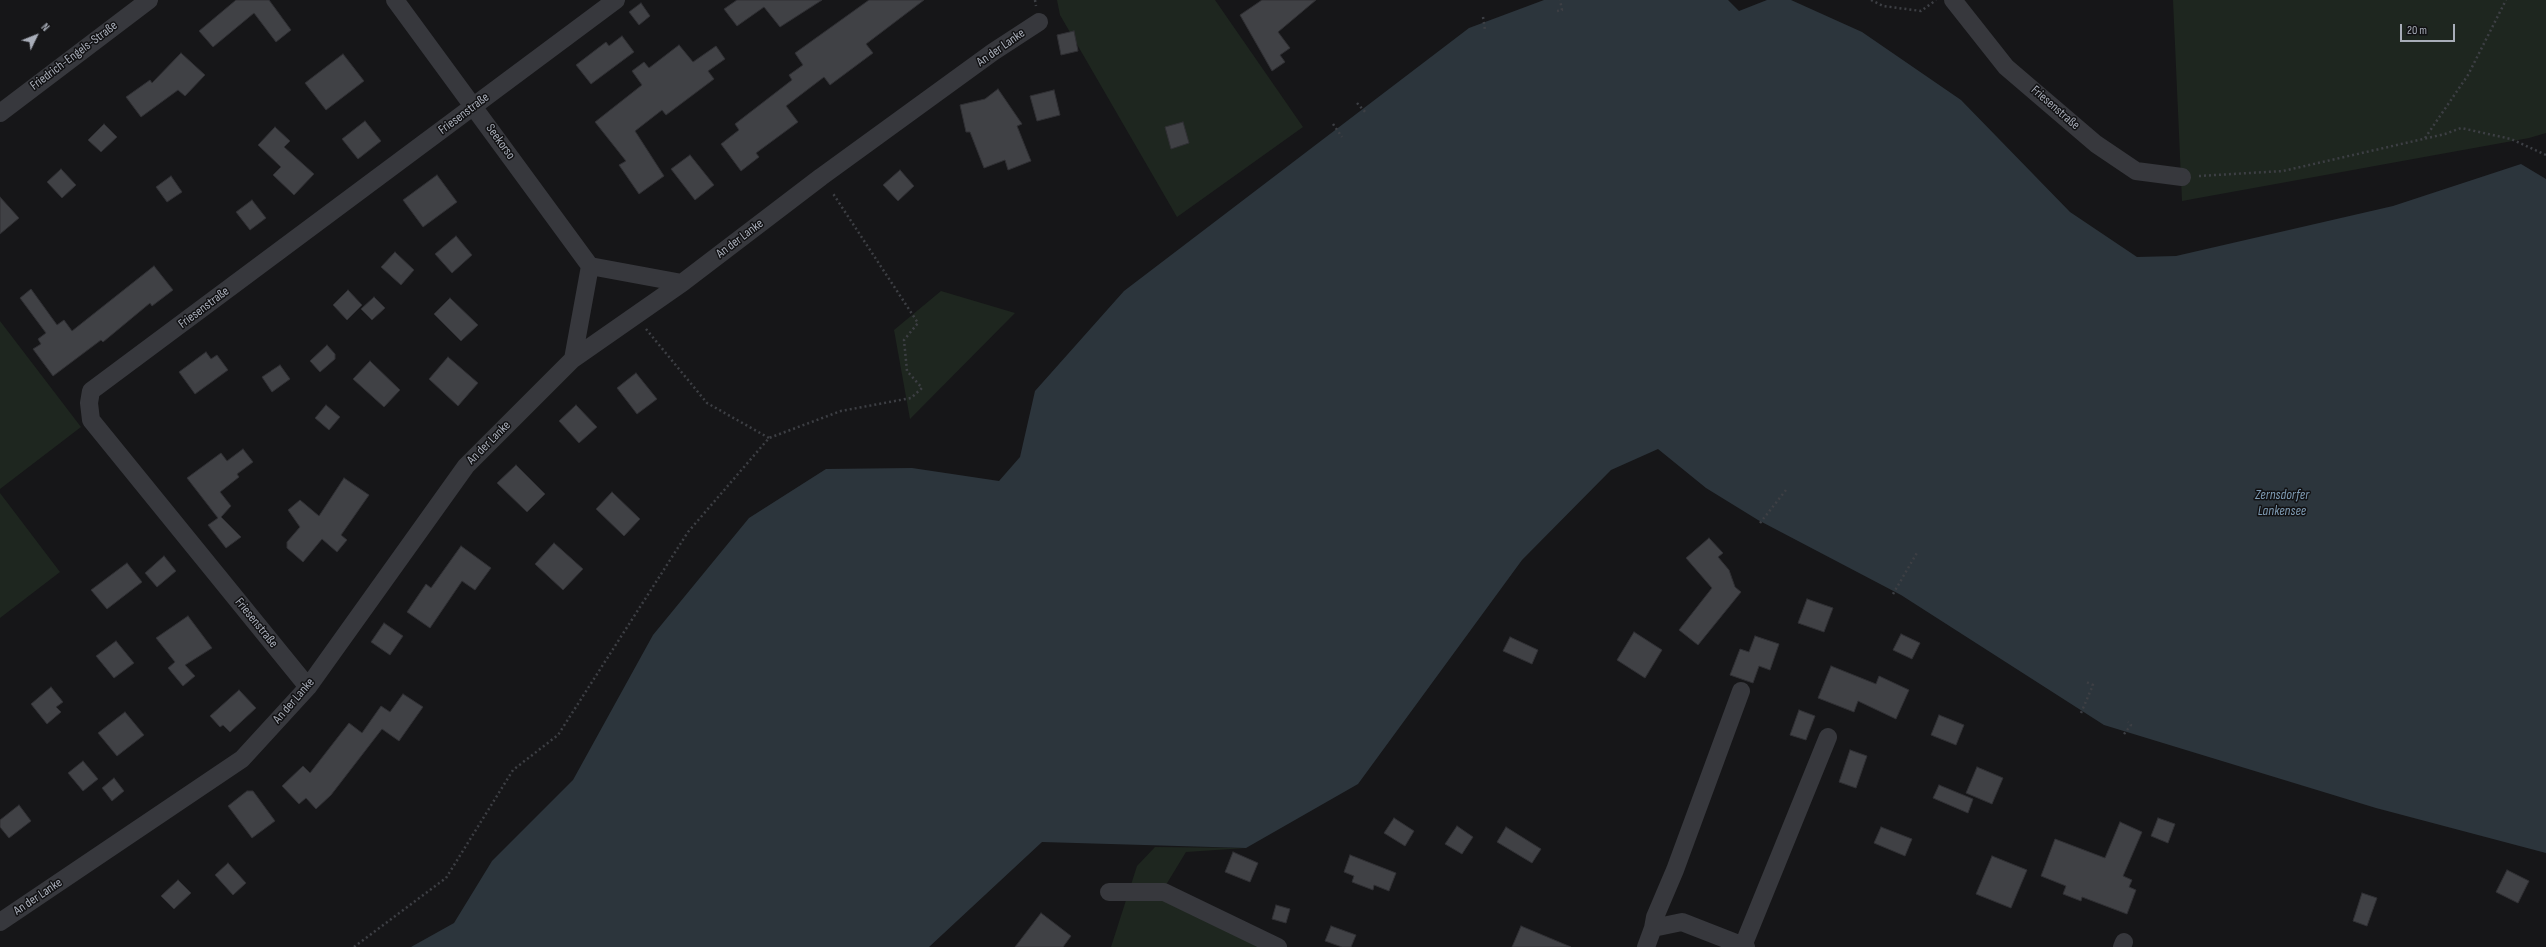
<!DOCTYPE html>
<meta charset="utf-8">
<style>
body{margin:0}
#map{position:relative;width:2546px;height:947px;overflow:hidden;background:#161618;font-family:"Sofia Sans Condensed",sans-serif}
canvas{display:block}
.north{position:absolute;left:16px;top:16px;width:40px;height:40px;-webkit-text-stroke:3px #111113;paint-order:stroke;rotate:47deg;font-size:11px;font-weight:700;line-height:16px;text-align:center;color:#a8adb8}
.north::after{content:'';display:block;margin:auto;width:14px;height:18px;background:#a8adb8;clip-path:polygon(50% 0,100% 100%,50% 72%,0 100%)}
.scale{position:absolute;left:2400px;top:24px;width:55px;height:18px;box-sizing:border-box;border:2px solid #a8adb8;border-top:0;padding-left:5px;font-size:12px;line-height:14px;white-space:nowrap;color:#a8adb8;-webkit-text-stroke:3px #111113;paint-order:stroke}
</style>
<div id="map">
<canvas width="2546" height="947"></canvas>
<div class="north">N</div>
<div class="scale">20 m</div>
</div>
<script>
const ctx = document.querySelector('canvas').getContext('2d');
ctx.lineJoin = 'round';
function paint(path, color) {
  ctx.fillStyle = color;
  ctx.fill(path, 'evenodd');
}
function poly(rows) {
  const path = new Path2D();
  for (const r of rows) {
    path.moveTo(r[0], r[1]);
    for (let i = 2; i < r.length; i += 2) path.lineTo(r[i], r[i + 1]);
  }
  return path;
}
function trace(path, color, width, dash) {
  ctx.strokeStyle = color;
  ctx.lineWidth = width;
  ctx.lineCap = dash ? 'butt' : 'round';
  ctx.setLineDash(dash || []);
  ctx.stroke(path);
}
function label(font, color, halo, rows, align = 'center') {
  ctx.font = font + ' "Sofia Sans Condensed",sans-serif';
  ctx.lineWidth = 3;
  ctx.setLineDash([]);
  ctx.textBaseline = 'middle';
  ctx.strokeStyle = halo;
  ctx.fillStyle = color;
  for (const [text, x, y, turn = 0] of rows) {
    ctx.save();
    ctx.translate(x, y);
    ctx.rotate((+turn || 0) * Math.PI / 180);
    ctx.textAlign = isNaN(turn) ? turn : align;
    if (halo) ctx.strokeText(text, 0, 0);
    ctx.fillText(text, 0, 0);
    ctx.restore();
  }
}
paint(poly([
 [1057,0,1215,0,1303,127,1177,217,1060,15],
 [2173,0,2546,0,2546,133,2529,138,2182,201],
 [941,291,1015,313,910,419,894,330],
 [0,321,81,427,0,489],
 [0,493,60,572,0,618],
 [1155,847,1246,848,1186,852,1158,898,1262,947,1111,947,1137,866]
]), '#1e261f');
paint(poly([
 [1544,0,1728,0,1739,11,1767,0,1791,0,1862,32,1961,100,2070,212,2137,257,2176,256,2393,206,2521,164,2546,179,2546,853,2376,808,2104,725,1901,595,1758,520,1706,488,1658,449,1611,470,1522,560,1358,784,1246,848,1042,842,929,947,411,947,454,923,492,861,573,780,653,635,749,518,826,469,912,468,999,481,1020,457,1035,391,1124,291,1469,28]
]), '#2c353c');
const building = poly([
 [236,0,269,0,291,30,276,42,254,13,213,47,199,31,236,0],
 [737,0,822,0,780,27,764,7,737,26,724,9,737,0],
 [869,0,924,0,866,44,873,53,830,85,824,77,786,106,798,122,756,153,759,157,741,171,721,144,739,130,735,124,792,80,789,75,803,65,795,53,869,0],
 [1262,0,1316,0,1278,32,1290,48,1280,55,1285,62,1272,71,1240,15,1262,0],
 [641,3,650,16,639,25,629,12,641,3],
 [1074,31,1078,51,1061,55,1057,35,1074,31],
 [622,36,634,52,591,84,576,65,606,42,609,46,622,36],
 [679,45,693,62,716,46,725,59,708,71,714,79,666,115,662,110,635,131,664,176,639,194,619,165,626,161,595,122,642,85,632,71,644,62,649,68,679,45],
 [181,53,205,75,185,96,178,90,141,117,126,97,150,80,152,83,181,53],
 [343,54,364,81,326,110,305,83,343,54],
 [998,89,1022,124,1017,126,1031,161,1008,170,1005,160,984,168,970,132,966,132,960,105,985,99,998,89],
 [1054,90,1060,115,1037,121,1030,96,1054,90],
 [365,121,381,141,358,159,342,139,365,121],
 [1183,122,1189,143,1171,149,1165,127,1183,122],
 [104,124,117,137,101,152,88,140,104,124],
 [275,127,290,141,284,147,314,174,294,195,273,175,281,167,258,145,275,127],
 [690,155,714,185,695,200,671,169,690,155],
 [61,169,76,185,62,198,47,182,61,169],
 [900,170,914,186,898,201,883,185,900,170],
 [437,175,457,202,423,227,403,200,437,175],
 [171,176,182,192,167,202,156,187,171,176],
 [0,197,19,218,0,234,0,197],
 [252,200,266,218,250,230,236,212,252,200],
 [456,236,472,255,452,273,435,254,456,236],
 [395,252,414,270,401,285,381,267,395,252],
 [154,266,173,290,152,306,150,303,103,342,101,340,53,376,33,349,41,344,38,339,46,333,20,298,31,289,57,325,64,320,72,331,154,266],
 [348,290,362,305,347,320,333,305,348,290],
 [374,297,385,308,372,320,361,309,374,297],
 [450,298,478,325,461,341,434,314,450,298],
 [327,345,335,354,335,359,320,372,310,361,327,345],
 [206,352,211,359,217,355,228,370,195,394,179,372,206,352],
 [448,357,478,383,458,406,429,379,448,357],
 [370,361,400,390,384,407,353,379,370,361],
 [280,365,290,379,272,392,262,377,280,365],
 [636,373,657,399,637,414,617,388,636,373],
 [326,405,340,417,329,430,315,418,326,405],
 [576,405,597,427,579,443,559,421,576,405],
 [243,449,253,462,237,474,239,477,220,492,231,506,221,517,241,537,226,548,208,525,218,518,187,478,221,453,227,461,243,449],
 [516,465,545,494,527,512,497,483,516,465],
 [344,478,369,495,341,535,347,540,337,552,322,539,303,562,287,548,287,542,300,527,288,510,300,500,319,516,344,478],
 [612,492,640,519,624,536,596,509,612,492],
 [1709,538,1723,553,1718,557,1729,570,1735,587,1741,592,1698,645,1679,630,1712,588,1686,558,1709,538],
 [554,543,583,569,563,590,535,564,554,543],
 [461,546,491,568,475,590,462,581,430,628,407,612,426,584,431,588,461,546],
 [164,556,176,571,157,587,145,573,164,556],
 [127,563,142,582,107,609,91,590,127,563],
 [1807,599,1833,608,1824,632,1798,623,1807,599],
 [188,616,212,648,185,665,195,676,183,686,168,668,175,662,156,638,188,616],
 [384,623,403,636,390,655,371,642,384,623],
 [1634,632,1662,650,1645,678,1617,660,1634,632],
 [1901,634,1920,643,1912,659,1893,650,1901,634],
 [1755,636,1779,644,1770,670,1759,666,1753,683,1730,675,1740,649,1749,652,1755,636],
 [1510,637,1538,650,1532,664,1503,651,1510,637],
 [116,641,134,663,114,678,96,656,116,641],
 [1831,666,1876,684,1879,676,1909,690,1896,719,1858,701,1854,712,1818,698,1831,666],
 [51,687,63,702,56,707,61,712,47,724,31,704,51,687],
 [239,690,256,708,230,732,223,725,220,727,210,716,239,690],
 [403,694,423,707,399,741,382,729,331,795,316,809,306,798,299,804,282,786,303,766,310,773,349,723,362,733,381,706,390,712,403,694],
 [1799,710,1815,716,1806,740,1790,735,1799,710],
 [125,712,144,735,117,756,98,733,125,712],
 [1939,715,1964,725,1956,745,1931,735,1939,715],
 [1850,750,1867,756,1856,788,1839,782,1850,750],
 [83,761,98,779,83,791,68,773,83,761],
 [1977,767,2003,778,1992,804,1966,793,1977,767],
 [114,778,124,791,112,801,102,788,114,778],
 [1939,785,1973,799,1968,813,1933,798,1939,785],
 [247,791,253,791,275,821,252,838,228,806,247,791],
 [19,805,31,821,9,838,0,827,0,820,19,805],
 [1394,818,1414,831,1405,846,1384,833,1394,818],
 [2158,818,2175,824,2168,843,2151,836,2158,818],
 [2120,822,2142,832,2123,876,2132,880,2129,887,2136,890,2127,914,2082,897,2081,901,2063,894,2066,886,2041,876,2055,839,2105,858,2120,822],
 [1457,826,1473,837,1462,854,1445,844,1457,826],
 [1506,827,1541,849,1532,863,1497,842,1506,827],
 [1881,827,1912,839,1905,856,1874,843,1881,827],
 [1233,852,1258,863,1250,882,1225,872,1233,852],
 [1350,855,1396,873,1389,891,1374,885,1373,890,1352,882,1354,876,1344,872,1350,855],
 [1992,856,2027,870,2011,908,1976,894,1992,856],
 [228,863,246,883,233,895,215,875,228,863],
 [2507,870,2529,881,2518,903,2496,892,2507,870],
 [178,880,191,893,174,909,161,896,178,880],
 [2362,893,2377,898,2367,926,2353,921,2362,893],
 [1276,905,1290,909,1286,923,1272,919,1276,905],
 [1041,913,1071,936,1063,947,1015,947,1041,913],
 [1331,926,1356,935,1351,947,1342,947,1325,941,1331,926],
 [1521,926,1571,947,1512,947,1521,926]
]);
paint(building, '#404145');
trace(building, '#303034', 1);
trace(poly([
 [1035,0,1036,6],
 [1871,0,1883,6,1921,11,1936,0],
 [1557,11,1562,10,1560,0],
 [1483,17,1485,30],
 [1357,103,1366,113],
 [1333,124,1342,137],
 [2425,138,2468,75,2506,0],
 [2199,176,2283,171,2445,134,2461,128,2511,139,2546,155],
 [646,329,707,403,769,438],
 [1760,523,1786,490],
 [1893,594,1918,551],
 [2081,713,2093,685,2086,682],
 [2124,734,2131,725,2128,722],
 [354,947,446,878,513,770,558,735,688,532,769,438,841,411,911,398,922,388,907,371,904,340,918,323,832,192]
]), '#3d3f44', 2.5, [2, 3]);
trace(poly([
 [395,0,590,266,573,359],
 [1953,0,2006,67,2096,144,2136,171,2182,177],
 [0,113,149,0],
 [590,266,682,283],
 [308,687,91,420,89,403,91,391,616,0],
 [1109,892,1164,892,1278,947],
 [0,922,242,759,308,687,466,466,573,359,682,283,821,177,993,52,1039,22],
 [1653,928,1655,917,1675,870,1741,691],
 [1743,946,1828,737],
 [1646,947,1653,928,1682,922,1746,947],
 [2122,947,2124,942]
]), '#37383d', 18);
label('13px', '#a8adb8', '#111113', [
 ["An der Lanke",1001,48,-35],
 ["Friedrich-Engels-Straße",74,56,-37],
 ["Friesenstraße",2055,108,41],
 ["Friesenstraße",464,114,-37],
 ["Seekorso",500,142,54],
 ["An der Lanke",740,239,-37],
 ["Friesenstraße",204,308,-37],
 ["An der Lanke",489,443,-45],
 ["Friesenstraße",256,623,51],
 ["An der Lanke",294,701,-49],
 ["An der Lanke",38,897,-34]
]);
label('italic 14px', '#7f9bb3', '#111113', [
 ["Zernsdorfer",2282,495],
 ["Lankensee",2282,511]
]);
</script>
